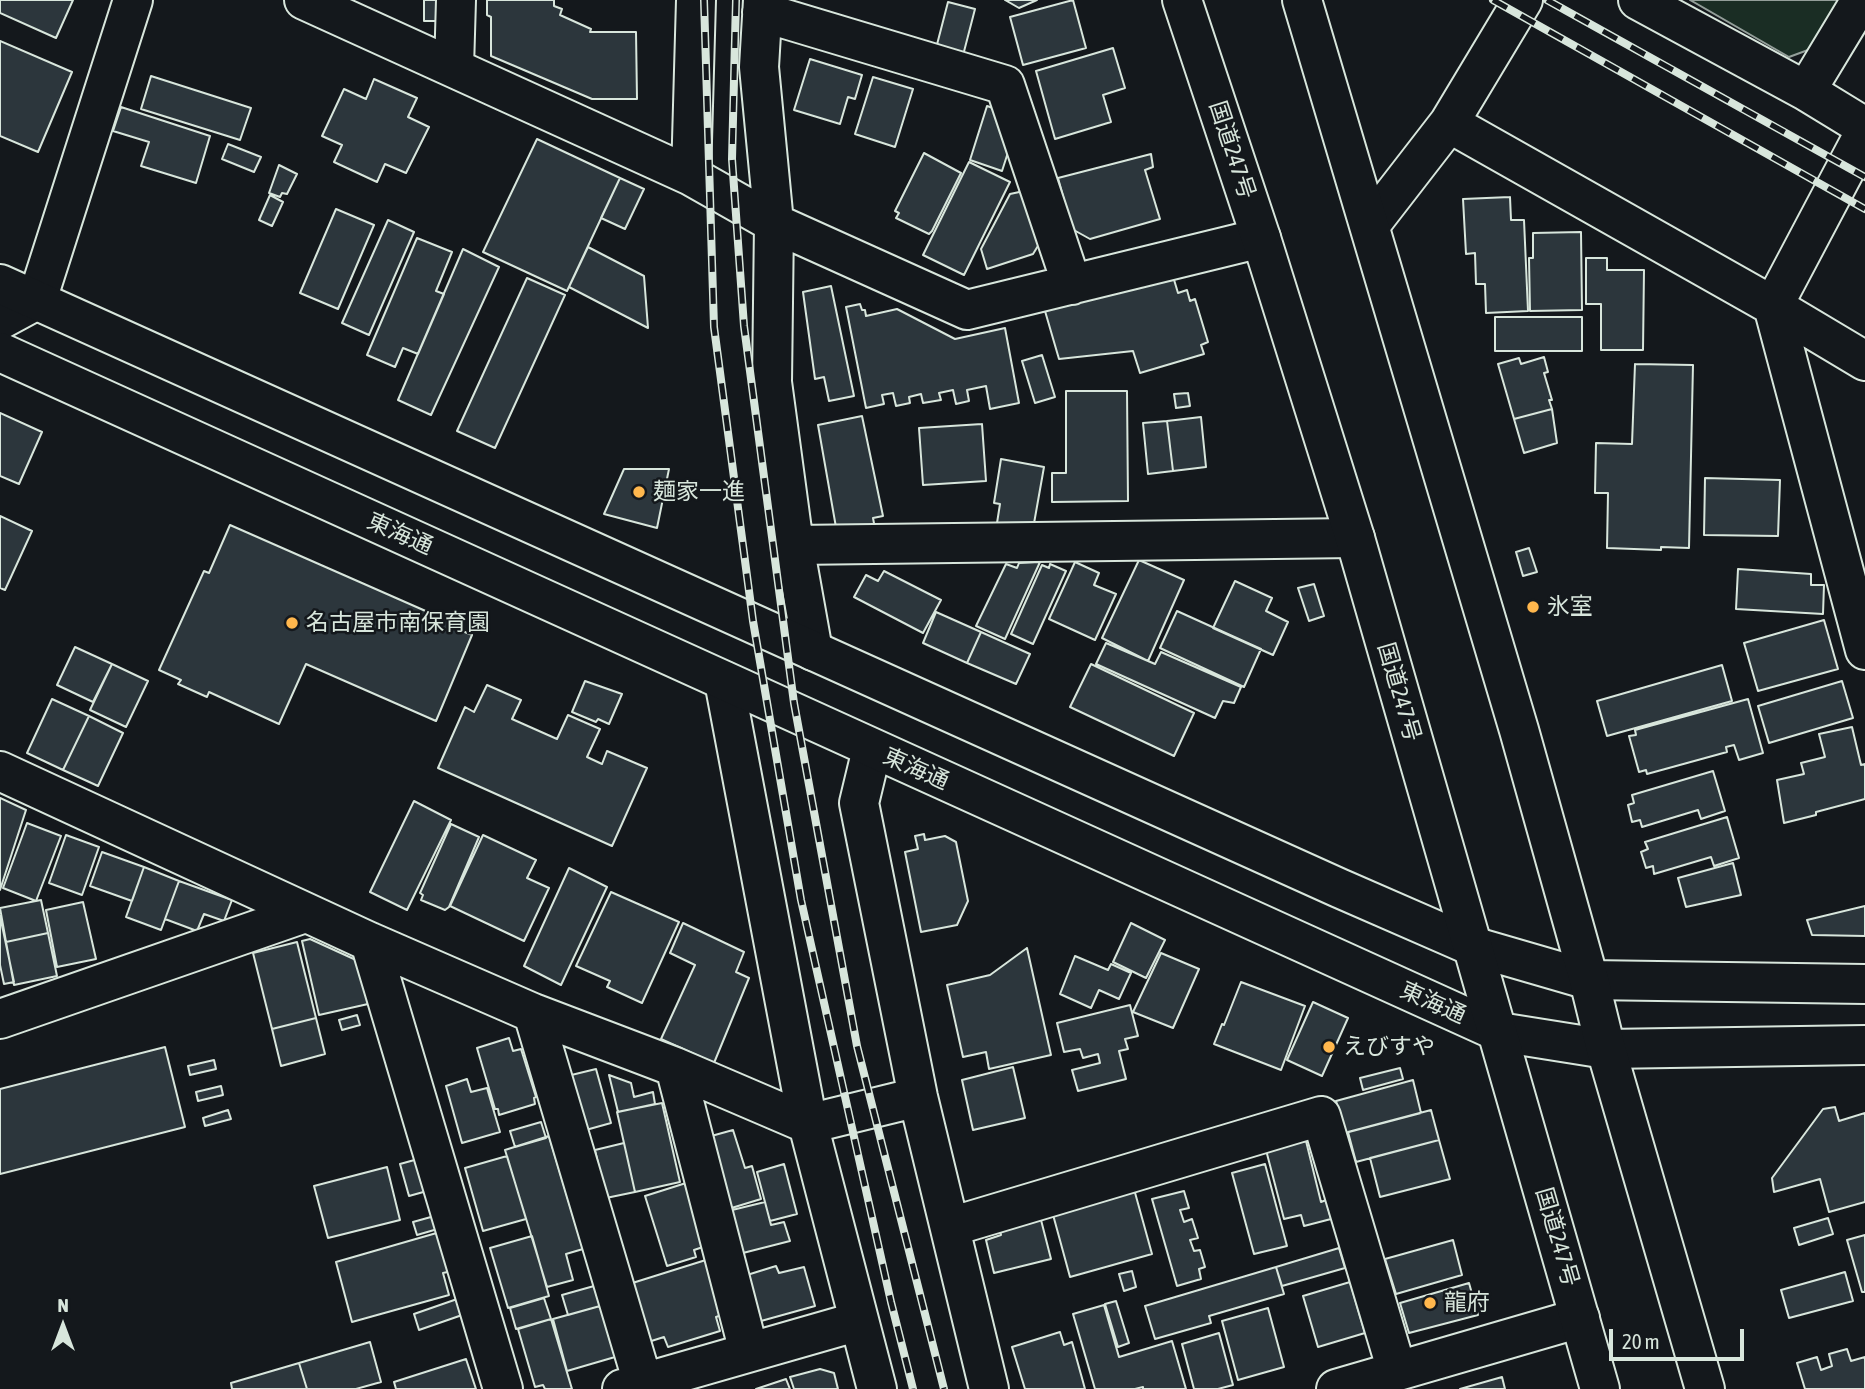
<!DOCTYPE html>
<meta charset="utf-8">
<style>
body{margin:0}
#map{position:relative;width:1865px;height:1389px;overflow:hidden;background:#14181c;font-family:"Asap Condensed",sans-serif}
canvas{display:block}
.north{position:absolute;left:28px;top:1291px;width:70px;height:70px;-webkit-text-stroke:5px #14181c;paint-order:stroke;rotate:0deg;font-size:19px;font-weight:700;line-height:28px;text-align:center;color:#d8e6dc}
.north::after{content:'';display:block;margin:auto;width:24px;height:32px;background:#d8e6dc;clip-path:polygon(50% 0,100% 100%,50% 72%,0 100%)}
.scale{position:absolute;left:1609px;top:1329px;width:135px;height:32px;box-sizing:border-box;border:4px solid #d8e6dc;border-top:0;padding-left:9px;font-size:21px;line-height:24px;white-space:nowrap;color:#d8e6dc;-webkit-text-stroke:5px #14181c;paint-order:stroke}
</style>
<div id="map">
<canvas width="1865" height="1389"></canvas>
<div class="north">N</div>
<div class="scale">20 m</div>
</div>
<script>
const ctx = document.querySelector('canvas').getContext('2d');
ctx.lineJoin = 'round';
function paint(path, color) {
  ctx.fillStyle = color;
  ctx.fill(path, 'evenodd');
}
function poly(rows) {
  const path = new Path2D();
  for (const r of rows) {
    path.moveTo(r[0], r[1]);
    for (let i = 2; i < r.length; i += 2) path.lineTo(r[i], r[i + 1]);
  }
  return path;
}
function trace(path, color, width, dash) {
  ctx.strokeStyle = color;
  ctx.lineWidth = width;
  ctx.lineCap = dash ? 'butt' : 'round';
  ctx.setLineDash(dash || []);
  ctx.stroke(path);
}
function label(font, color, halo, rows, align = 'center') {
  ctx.font = font + ' "Asap Condensed","Noto Sans JP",sans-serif';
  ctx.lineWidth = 5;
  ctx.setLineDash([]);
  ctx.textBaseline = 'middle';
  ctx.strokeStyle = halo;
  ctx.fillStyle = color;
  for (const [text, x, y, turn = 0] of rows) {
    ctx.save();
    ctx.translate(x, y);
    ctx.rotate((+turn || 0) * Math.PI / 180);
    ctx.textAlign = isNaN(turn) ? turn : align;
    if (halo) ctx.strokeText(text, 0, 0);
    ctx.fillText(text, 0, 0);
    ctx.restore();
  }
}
const green = poly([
 [1690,0,1843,0,1808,50,1789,57,1690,0]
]);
paint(green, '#1a2d24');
trace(green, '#939e99', 2);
const building = poly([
 [0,0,73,0,56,38,0,13,0,0],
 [424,0,439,0,439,21,424,21,424,0],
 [487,0,554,0,554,6,562,9,560,15,591,29,590,32,636,32,637,99,592,99,491,56,491,17,487,15,487,0],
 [1005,0,1037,0,1019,8,1005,0],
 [1073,0,1086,48,1023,65,1010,17,1073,0],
 [948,2,975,9,960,67,933,60,948,2],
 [0,41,72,72,38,152,0,136,0,41],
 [1113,48,1125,88,1103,95,1111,122,1055,139,1036,71,1113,48],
 [810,59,862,75,855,99,848,97,840,124,794,110,810,59],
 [151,76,251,108,240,140,141,109,151,76],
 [873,77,913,89,895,147,855,134,873,77],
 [374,79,417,98,408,117,429,127,406,173,385,164,377,182,334,162,342,145,322,136,344,89,366,99,374,79],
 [987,106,1002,111,1012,140,1002,171,970,160,987,106],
 [121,107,210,136,196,183,141,166,149,142,113,131,121,107],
 [537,139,620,178,567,291,483,252,537,139],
 [228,144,261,157,254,172,222,159,228,144],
 [924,153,961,173,932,231,929,234,896,218,899,213,895,211,924,153],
 [1151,154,1153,167,1145,170,1160,219,1090,239,1072,229,1058,178,1151,154],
 [969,162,1010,182,964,275,923,255,969,162],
 [279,165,297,174,287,194,282,193,280,197,269,193,279,165],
 [620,178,644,189,625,229,601,218,620,178],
 [1024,191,1041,241,1033,254,987,269,981,249,1010,194,1024,191],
 [270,195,283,202,272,226,259,220,270,195],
 [1510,197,1511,220,1524,220,1528,311,1486,313,1485,284,1476,284,1475,253,1466,254,1463,199,1510,197],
 [336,209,374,225,338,309,300,293,336,209],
 [388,220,414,232,369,335,342,323,388,220],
 [1581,232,1582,310,1530,311,1529,258,1533,258,1533,233,1581,232],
 [417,238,452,252,436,291,444,294,418,354,403,348,395,367,367,355,417,238],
 [588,247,644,276,648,328,569,287,588,247],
 [463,249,499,267,431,415,398,400,463,249],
 [1586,258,1607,258,1607,270,1644,270,1643,350,1601,350,1601,304,1586,304,1586,258],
 [1172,273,1178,293,1187,290,1190,301,1195,299,1208,342,1201,345,1204,354,1140,373,1133,351,1059,359,1045,311,1172,273],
 [527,278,565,295,495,448,457,431,527,278],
 [831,286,854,396,829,401,824,377,815,379,803,292,831,286],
 [860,304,862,310,865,310,866,316,897,309,955,339,1005,328,1019,403,990,409,986,386,967,390,969,401,956,404,953,390,939,393,941,400,923,403,921,394,909,397,910,403,896,406,893,393,882,395,884,404,866,408,846,307,860,304],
 [1495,317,1582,317,1582,351,1495,351,1495,317],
 [1042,355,1055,397,1035,403,1022,361,1042,355],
 [1544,357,1548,372,1544,373,1552,400,1549,400,1552,409,1514,419,1498,364,1519,358,1521,364,1544,357],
 [1635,364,1693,365,1689,548,1661,547,1661,550,1607,548,1608,493,1595,493,1596,443,1632,444,1635,364],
 [1066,391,1127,391,1128,501,1052,502,1052,473,1066,473,1066,391],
 [1188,393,1190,406,1176,408,1174,394,1188,393],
 [1552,409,1557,443,1524,453,1514,419,1552,409],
 [0,413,42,432,19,484,0,476,0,413],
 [862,416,883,516,873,518,876,534,837,533,818,425,862,416],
 [1201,417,1206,467,1173,471,1167,421,1201,417],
 [1167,421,1173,471,1148,474,1143,423,1167,421],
 [982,424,986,481,923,485,919,428,982,424],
 [1001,459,1044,467,1033,529,997,523,1000,504,994,503,1001,459],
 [624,469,669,469,657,528,604,514,624,469],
 [1705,478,1780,480,1778,536,1704,535,1705,478],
 [0,516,32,531,5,590,0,588,0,516],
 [230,525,462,627,460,630,472,635,436,721,306,664,279,724,209,692,207,697,178,684,181,680,159,670,204,571,209,573,230,525],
 [1529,548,1537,572,1523,576,1516,552,1529,548],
 [1139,560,1184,580,1148,661,1102,638,1139,560],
 [1040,562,1005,639,976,626,1006,564,1017,568,1019,563,1040,562],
 [1075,562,1099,573,1094,585,1116,594,1095,640,1049,619,1075,562],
 [1050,564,1066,571,1033,644,1011,634,1042,565,1049,568,1050,564],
 [1738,569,1811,574,1811,585,1824,585,1823,614,1736,609,1738,569],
 [884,571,941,600,923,633,854,597,866,575,878,581,884,571],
 [1235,581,1272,598,1266,611,1288,622,1273,655,1213,628,1235,581],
 [1314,584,1324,616,1309,621,1298,588,1314,584],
 [1177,611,1261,649,1244,687,1160,648,1177,611],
 [936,612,981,632,967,663,923,643,936,612],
 [1824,620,1838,669,1758,691,1744,643,1824,620],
 [981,632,1030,654,1016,684,967,663,981,632],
 [1106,643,1155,664,1161,652,1241,687,1234,703,1223,701,1215,718,1096,664,1106,643],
 [75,647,112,664,93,702,57,685,75,647],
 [112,664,148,681,126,727,90,710,112,664],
 [1091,664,1194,713,1174,756,1070,707,1091,664],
 [1722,665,1732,701,1607,736,1597,701,1722,665],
 [585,681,622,694,609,724,598,719,596,722,572,712,585,681],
 [1842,681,1853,718,1769,743,1758,706,1842,681],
 [487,685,521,700,512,719,557,739,568,715,600,729,587,757,602,764,607,751,647,768,612,846,438,768,465,707,474,712,487,685],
 [52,699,89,716,63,770,27,753,52,699],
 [1748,699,1763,753,1739,760,1734,745,1726,747,1727,752,1647,774,1646,770,1639,772,1629,736,1636,735,1635,730,1748,699],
 [89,716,123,733,98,786,63,770,89,716],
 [1852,727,1861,765,1865,764,1865,799,1816,812,1816,815,1784,823,1777,780,1804,774,1801,763,1825,757,1819,734,1852,727],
 [1713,771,1725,811,1701,819,1698,810,1642,827,1640,820,1632,822,1628,805,1634,803,1632,795,1713,771],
 [0,798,26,810,0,890,0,798],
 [414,801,451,820,407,910,370,892,414,801],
 [1727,817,1739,858,1714,866,1711,857,1654,874,1653,866,1646,868,1641,852,1648,849,1645,842,1727,817],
 [27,823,61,836,36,901,3,888,27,823],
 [451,824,479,837,449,907,445,910,421,900,423,895,420,893,451,824],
 [924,834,925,840,945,836,956,842,968,901,957,925,921,932,905,852,918,849,915,836,924,834],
 [66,835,99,847,82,895,49,883,66,835],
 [483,835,536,860,527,878,549,888,524,941,450,906,483,835],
 [102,852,144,867,132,901,90,886,102,852],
 [1733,863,1741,895,1686,907,1678,878,1733,863],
 [144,867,179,881,161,930,126,917,144,867],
 [569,868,607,887,561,985,524,966,569,868],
 [179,881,232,900,224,921,204,914,197,931,165,919,179,881],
 [611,892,679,922,642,1003,607,987,610,981,576,966,611,892],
 [41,900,48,933,6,942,0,908,41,900],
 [83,902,96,959,57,967,46,910,83,902],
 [1865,906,1865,936,1812,935,1807,920,1865,906],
 [0,916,14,982,4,984,0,965,0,916],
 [683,923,744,952,736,972,749,978,714,1063,661,1039,695,965,670,953,683,923],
 [1131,923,1165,940,1146,978,1113,962,1131,923],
 [48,933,57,976,14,985,6,942,48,933],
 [310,939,367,965,377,1002,319,1015,302,941,310,939],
 [297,942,316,1018,272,1029,253,953,297,942],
 [1027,948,1051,1055,989,1069,986,1052,963,1057,947,985,990,975,1027,948],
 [1161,953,1199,969,1173,1028,1133,1012,1161,953],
 [1075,956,1108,970,1111,964,1131,973,1119,999,1099,990,1091,1008,1060,994,1075,956],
 [1241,982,1305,1006,1281,1070,1214,1044,1222,1024,1224,1025,1241,982],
 [1313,1002,1348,1018,1322,1076,1287,1060,1313,1002],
 [1130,1005,1138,1036,1125,1039,1128,1049,1119,1051,1126,1079,1078,1091,1072,1070,1100,1063,1098,1054,1083,1058,1080,1049,1064,1052,1057,1023,1130,1005],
 [357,1015,360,1025,342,1030,339,1020,357,1015],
 [316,1018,325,1054,281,1066,272,1029,316,1018],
 [509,1038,513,1051,521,1049,536,1097,534,1098,535,1104,499,1115,498,1109,495,1109,477,1048,509,1038],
 [165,1047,185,1127,0,1174,0,1089,165,1047],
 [214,1060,216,1069,190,1075,188,1066,214,1060],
 [1013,1067,1025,1118,973,1130,962,1080,1013,1067],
 [1400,1068,1403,1079,1363,1090,1360,1078,1400,1068],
 [596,1069,611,1123,575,1133,559,1078,596,1069],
 [609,1075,631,1083,634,1097,653,1092,655,1104,618,1112,609,1075],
 [467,1079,471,1092,487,1088,500,1132,462,1143,446,1086,467,1079],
 [1413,1080,1421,1113,1345,1133,1336,1101,1413,1080],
 [221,1086,223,1095,198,1101,196,1092,221,1086],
 [662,1103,680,1182,635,1192,617,1112,662,1103],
 [1835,1107,1839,1121,1865,1113,1865,1202,1829,1212,1820,1179,1774,1192,1772,1178,1823,1109,1835,1107],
 [228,1110,231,1119,205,1126,203,1118,228,1110],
 [1431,1110,1439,1140,1356,1162,1348,1132,1431,1110],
 [541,1122,546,1138,515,1147,510,1131,541,1122],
 [733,1130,745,1168,752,1166,761,1199,725,1210,704,1138,733,1130],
 [549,1136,583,1249,566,1254,573,1280,547,1287,505,1150,549,1136],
 [1439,1140,1450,1179,1380,1197,1370,1158,1439,1140],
 [1306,1141,1321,1202,1326,1200,1331,1219,1304,1226,1301,1215,1284,1219,1266,1150,1306,1141],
 [624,1143,635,1192,606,1198,595,1150,624,1143],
 [507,1156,526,1219,483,1231,465,1168,507,1156],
 [418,1159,427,1191,409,1196,400,1164,418,1159],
 [784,1164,797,1214,770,1221,757,1172,784,1164],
 [1265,1164,1287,1246,1254,1254,1232,1173,1265,1164],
 [387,1167,400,1220,328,1238,314,1186,387,1167],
 [686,1183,706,1246,694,1250,696,1257,667,1266,645,1196,686,1183],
 [1134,1189,1152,1254,1070,1277,1052,1211,1134,1189],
 [1184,1191,1189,1208,1180,1210,1184,1222,1192,1219,1198,1238,1190,1240,1194,1251,1200,1250,1205,1267,1199,1269,1201,1279,1177,1286,1152,1199,1184,1191],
 [765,1202,771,1225,784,1222,790,1241,739,1254,728,1211,765,1202],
 [438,1215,441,1228,417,1235,413,1222,438,1215],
 [1040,1216,1051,1259,994,1273,986,1240,1001,1235,999,1225,1040,1216],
 [1828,1218,1833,1234,1799,1245,1794,1228,1828,1218],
 [440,1232,452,1271,443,1273,449,1295,352,1322,336,1262,440,1232],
 [1865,1235,1865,1292,1862,1292,1847,1240,1865,1235],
 [532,1236,549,1296,508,1308,490,1248,532,1236],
 [1453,1240,1462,1275,1396,1294,1385,1259,1453,1240],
 [1339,1248,1345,1268,1282,1286,1276,1267,1339,1248],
 [709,1259,727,1313,716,1317,720,1331,668,1347,664,1337,645,1343,626,1285,709,1259],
 [776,1266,779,1273,804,1267,815,1306,761,1321,747,1275,776,1266],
 [1276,1267,1284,1294,1209,1316,1211,1323,1155,1339,1145,1306,1276,1267],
 [1132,1271,1136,1287,1124,1291,1119,1274,1132,1271],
 [1845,1272,1853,1301,1789,1318,1781,1290,1845,1272],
 [1350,1282,1365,1333,1318,1347,1303,1296,1350,1282],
 [1469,1283,1478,1315,1409,1333,1400,1303,1469,1283],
 [594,1286,600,1306,568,1315,562,1295,594,1286],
 [460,1298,465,1314,419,1330,414,1314,460,1298],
 [544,1298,551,1319,516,1329,510,1308,544,1298],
 [1116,1301,1129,1343,1118,1347,1105,1304,1116,1301],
 [1104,1305,1119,1357,1172,1341,1186,1389,1143,1389,1143,1387,1135,1389,1095,1389,1073,1314,1104,1305],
 [600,1306,615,1357,567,1371,553,1319,600,1306],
 [1268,1308,1284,1367,1238,1380,1222,1321,1268,1308],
 [551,1319,572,1389,545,1389,543,1385,535,1387,518,1329,551,1319],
 [1060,1332,1064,1345,1072,1342,1085,1389,1025,1389,1012,1347,1060,1332],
 [1219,1333,1233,1385,1218,1389,1194,1389,1182,1344,1219,1333],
 [370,1342,381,1382,356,1389,307,1389,299,1363,370,1342],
 [1847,1349,1851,1361,1865,1357,1865,1389,1805,1389,1797,1363,1817,1357,1821,1370,1832,1366,1829,1354,1847,1349],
 [466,1359,476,1389,396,1389,394,1382,466,1359],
 [299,1363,307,1389,232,1389,231,1383,299,1363],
 [820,1369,834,1373,838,1389,794,1389,790,1377,820,1369],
 [1502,1377,1505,1389,1460,1389,1502,1377],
 [786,1379,790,1389,756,1389,786,1379]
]);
paint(building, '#2c363c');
trace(building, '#d8e6dc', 2);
const street = poly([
 [304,0,691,176,774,223,967,310,1261,238],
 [763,0,759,67,774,223,772,382,794,545,813,651],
 [1638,0,1806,91,1865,127],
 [762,12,1005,85,1072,285],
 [454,68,456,0],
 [1806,91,1861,0],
 [1449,123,1773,306,1865,361],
 [1865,132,1773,306,1865,650],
 [691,176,696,0],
 [1370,225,1449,123,1523,0],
 [0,320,37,300,133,0],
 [794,545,1355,538],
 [724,681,808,1124,877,1389],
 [872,749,859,803,918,1097,989,1389],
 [0,771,370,942,533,1013,675,1067,808,1124,918,1097],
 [370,942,503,1389],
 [533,1013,643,1383],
 [0,1019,305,913],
 [675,1067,749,1352],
 [950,1227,1321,1116,1397,1371],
 [622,1389,859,1321],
 [1336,1389,1580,1318]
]);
const primary = poly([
 [0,284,1339,888,1472,946,1589,980,1865,984],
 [0,352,1499,1032,1606,1049,1865,1045]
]);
const highway = poly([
 [1182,0,1261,238,1355,538,1600,1389],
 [1302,0,1519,730,1589,980,1606,1049,1705,1389]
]);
trace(street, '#d8e6dc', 42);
trace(primary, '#d8e6dc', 42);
trace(highway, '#d8e6dc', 42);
trace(street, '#14181c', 38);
trace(primary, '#14181c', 38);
trace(highway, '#14181c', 38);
const rail = poly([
 [704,0,714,327,753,621,801,900,891,1302,913,1389],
 [736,0,732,159,744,326,794,703,857,1046,944,1389],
 [1493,0,1865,209],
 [1547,0,1865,177]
]);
trace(rail, '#d8e6dc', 8);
trace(rail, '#14181c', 5, [16]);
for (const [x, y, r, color] of [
 [639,492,7,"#ffb74d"],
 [1533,607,7,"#ffb74d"],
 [292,623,7,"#ffb74d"],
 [1329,1047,7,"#ffb74d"],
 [1430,1303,7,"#ffb74d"]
]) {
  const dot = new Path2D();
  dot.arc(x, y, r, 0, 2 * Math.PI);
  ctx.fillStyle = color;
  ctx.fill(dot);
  trace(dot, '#14181c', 2.5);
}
label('23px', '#d8e6dc', '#14181c', [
 ["国道247号",1232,150,72],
 ["東海通",400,534,24],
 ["国道247号",1399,692,74],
 ["東海通",916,769,24],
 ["東海通",1433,1003,24],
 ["国道247号",1557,1237,74]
]);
label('23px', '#d8e6dc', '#14181c', [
 ["麺家一進",653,492],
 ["氷室",1547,607],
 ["名古屋市南保育園",306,623],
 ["えびすや",1343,1047],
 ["龍府",1444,1303]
], 'left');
</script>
